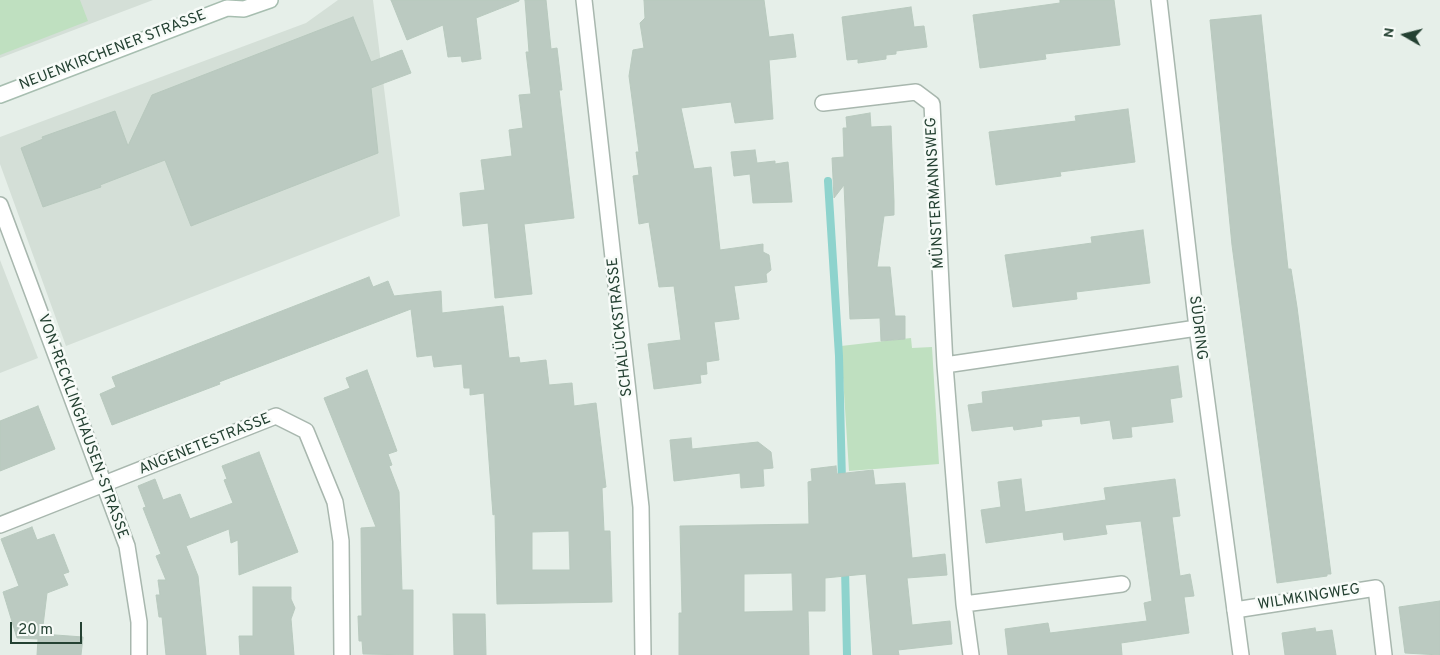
<!DOCTYPE html>
<meta charset="utf-8">
<style>
body{margin:0}
#map{position:relative;width:1440px;height:655px;overflow:hidden;background:#e6efe9;font-family:Overpass,sans-serif}
canvas{display:block}
.north{position:absolute;left:1380px;top:10px;width:50px;height:50px;-webkit-text-stroke:4px #f7fbf8;paint-order:stroke;rotate:278deg;font-size:14px;font-weight:700;line-height:20px;text-align:center;color:#244132}
.north::after{content:'';display:block;margin:auto;width:18px;height:22px;background:#244132;clip-path:polygon(50% 0,100% 100%,50% 72%,0 100%)}
.scale{position:absolute;left:10px;top:622px;width:72px;height:22px;box-sizing:border-box;border:2px solid #244132;border-top:0;padding-left:6px;font-size:15px;line-height:18px;white-space:nowrap;color:#244132;-webkit-text-stroke:4px #f7fbf8;paint-order:stroke}
</style>
<div id="map">
<canvas width="1440" height="655"></canvas>
<div class="north">N</div>
<div class="scale">20 m</div>
</div>
<script>
const ctx = document.querySelector('canvas').getContext('2d');
ctx.lineJoin = 'round';
function paint(path, color) {
  ctx.fillStyle = color;
  ctx.fill(path, 'evenodd');
}
function poly(rows) {
  const path = new Path2D();
  for (const r of rows) {
    path.moveTo(r[0], r[1]);
    for (let i = 2; i < r.length; i += 2) path.lineTo(r[i], r[i + 1]);
  }
  return path;
}
function trace(path, color, width, dash) {
  ctx.strokeStyle = color;
  ctx.lineWidth = width;
  ctx.lineCap = dash ? 'butt' : 'round';
  ctx.setLineDash(dash || []);
  ctx.stroke(path);
}
function label(font, color, halo, rows, align = 'center') {
  ctx.font = font + ' Overpass,sans-serif';
  ctx.lineWidth = 5;
  ctx.setLineDash([]);
  ctx.textBaseline = 'middle';
  ctx.strokeStyle = halo;
  ctx.fillStyle = color;
  for (const [text, x, y, turn = 0] of rows) {
    ctx.save();
    ctx.translate(x, y);
    ctx.rotate((+turn || 0) * Math.PI / 180);
    ctx.textAlign = isNaN(turn) ? turn : align;
    if (halo) ctx.strokeText(text, 0, 0);
    ctx.fillText(text, 0, 0);
    ctx.restore();
  }
}
paint(poly([
 [0,0,153,0,0,58],
 [338,0,373,0,400,216,66,346,0,164,0,137,306,23],
 [0,260,38,358,0,373]
]), '#d4dfd7');
paint(poly([
 [0,0,80,0,88,21,0,55],
 [911,338,912,348,932,347,939,464,849,471,841,346]
]), '#bfe0c0');
trace(poly([
 [828,181,839,356,842,482],
 [845,568,847,655]
]), '#8ed3cd', 8);
const building = poly([
 [391,0,519,0,519,1,476,18,481,59,462,62,461,56,448,57,443,25,407,40,391,0],
 [525,0,546,0,551,49,557,48,562,90,559,90,574,218,524,224,532,294,495,298,488,223,463,226,460,193,485,190,481,160,512,156,509,130,523,128,519,95,531,94,526,52,529,52,525,0],
 [644,0,764,0,769,37,793,34,796,57,769,60,773,119,735,123,731,102,681,108,694,169,711,167,720,250,763,244,763,252,769,255,771,270,766,274,767,282,734,286,739,319,714,322,719,360,706,362,707,374,700,375,701,383,654,389,648,344,681,340,674,286,659,287,649,222,639,224,633,176,639,175,636,152,639,152,629,76,633,50,644,48,640,23,645,18,644,0],
 [1060,0,1114,0,1120,45,1045,54,1046,59,980,68,973,15,1060,3,1060,0],
 [911,7,914,27,924,26,927,47,896,51,896,54,886,55,886,59,858,63,858,59,847,60,842,17,911,7],
 [1261,15,1288,269,1291,269,1297,307,1331,574,1327,574,1327,576,1277,583,1232,245,1210,20,1261,15],
 [353,17,371,62,402,50,411,73,371,88,378,153,191,226,165,160,100,185,101,187,43,207,21,148,43,139,42,137,115,111,128,146,152,95,353,17],
 [1128,109,1135,162,1060,172,1061,176,996,185,989,132,1076,121,1075,116,1128,109],
 [870,113,871,127,891,126,894,201,894,215,884,216,877,267,890,267,895,316,905,316,905,339,881,341,880,318,850,319,844,185,834,198,832,158,844,157,843,128,847,128,846,117,870,113],
 [755,150,757,163,775,161,775,164,788,162,792,202,753,203,750,174,734,176,731,152,755,150],
 [1143,230,1150,283,1076,292,1077,299,1013,307,1005,255,1092,243,1091,237,1143,230],
 [369,277,373,287,388,281,394,296,441,291,442,313,503,306,509,358,519,357,520,363,546,360,549,385,572,383,574,406,596,403,606,487,602,488,604,531,610,531,612,602,497,604,495,514,493,515,484,393,470,395,470,388,464,388,462,364,434,367,432,355,417,357,411,309,219,382,220,384,112,425,100,394,116,387,112,377,369,277],
 [569,531,570,570,532,570,532,532,569,531],
 [1178,366,1182,397,1170,399,1173,422,1131,427,1132,437,1113,439,1110,420,1081,424,1080,416,1041,420,1042,426,1014,430,1013,426,972,431,968,405,983,403,982,392,1178,366],
 [367,370,397,451,388,454,392,465,389,466,399,492,402,590,413,590,413,655,363,654,362,641,359,641,358,616,362,616,361,528,376,527,324,398,350,388,346,378,367,370],
 [38,406,55,449,0,471,0,421,38,406],
 [691,438,692,449,758,442,771,452,773,468,763,469,764,486,741,488,740,473,674,481,670,440,691,438],
 [259,452,298,552,239,575,238,540,231,543,229,529,186,546,198,576,206,655,166,655,162,617,159,617,156,595,160,595,158,580,166,580,156,556,161,554,143,508,146,507,138,486,155,479,163,500,180,494,190,519,233,503,224,480,227,479,222,466,259,452],
 [836,466,837,474,873,470,875,485,905,483,912,558,945,554,947,575,907,578,912,625,950,621,952,644,898,650,899,655,873,655,866,574,825,578,825,611,808,611,809,655,679,655,679,613,682,613,680,526,809,524,808,482,812,481,811,469,836,466],
 [792,573,793,611,744,612,744,574,792,573],
 [1021,479,1025,512,1106,500,1104,488,1175,479,1180,516,1172,517,1180,576,1190,574,1194,596,1184,597,1189,633,1121,643,1122,655,1008,655,1005,629,1048,623,1050,633,1147,621,1144,603,1152,601,1141,521,1105,525,1107,534,1064,540,1063,532,986,543,981,510,1001,507,998,482,1021,479],
 [32,527,37,540,54,534,69,572,63,574,68,585,47,593,42,634,83,637,81,655,37,655,38,639,17,638,3,592,19,586,1,539,32,527],
 [253,587,291,587,291,599,295,608,291,619,294,655,240,655,239,636,253,636,253,587],
 [1440,601,1440,655,1405,653,1399,607,1440,601],
 [453,614,485,614,486,655,454,655,453,614],
 [1315,628,1316,632,1332,630,1336,655,1285,655,1282,633,1315,628]
]);
paint(building, '#bbcac1');
trace(building, '#b8c9be', 1);
const minor = poly([
 [584,0,641,507,643,655],
 [823,103,916,92,932,104,945,365,964,604,971,655],
 [0,205,127,546,139,622,139,655],
 [945,365,1197,328],
 [0,525,276,416,306,431,335,502,341,541,342,655],
 [964,604,1122,584],
 [1235,610,1376,588,1384,655]
]);
const tertiary = poly([
 [1159,0,1197,328,1241,655]
]);
const secondary = poly([
 [0,95,227,8,244,9,270,0]
]);
trace(minor, '#a8b7ae', 18);
trace(tertiary, '#a8b7ae', 18);
trace(secondary, '#a7beb0', 18);
trace(minor, '#fff', 15);
trace(tertiary, '#fff', 15);
trace(secondary, '#fff', 15);
label('15px', '#244132', '#f7fbf8', [
 ["NEUENKIRCHENER STRASSE",113,51,-21],
 ["MÜNSTERMANNSWEG",936,193,-93],
 ["SCHALÜCKSTRASSE",621,327,-96],
 ["SÜDRING",1197,328,83],
 ["VON-RECKLINGHAUSEN-STRASSE",82,427,70],
 ["ANGENETESTRASSE",205,445,-22],
 ["WILMKINGWEG",1309,598,-9]
]);
</script>
